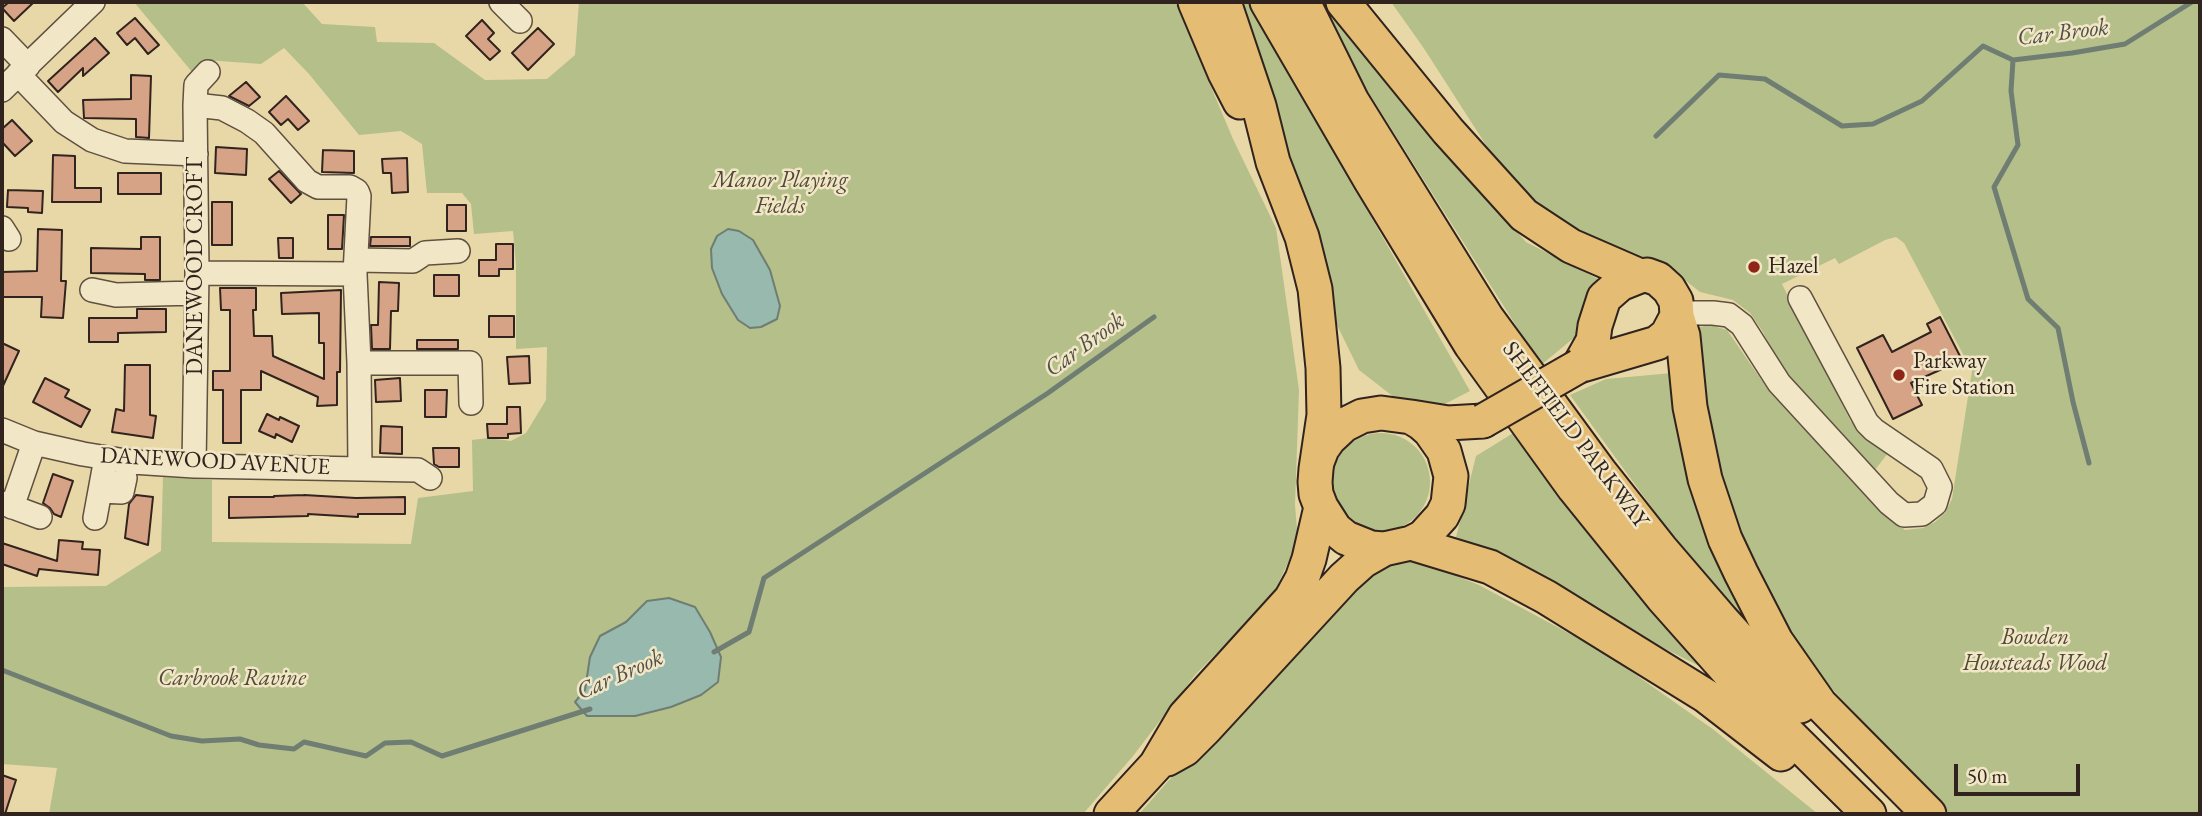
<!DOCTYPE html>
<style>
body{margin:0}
#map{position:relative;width:2202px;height:816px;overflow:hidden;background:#e9d8a7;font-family:"EB Garamond",serif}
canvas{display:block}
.frame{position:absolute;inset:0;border:4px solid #31231d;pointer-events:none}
.scale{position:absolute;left:1954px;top:764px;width:126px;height:32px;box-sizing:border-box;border:4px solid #31231d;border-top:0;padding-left:9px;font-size:21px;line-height:24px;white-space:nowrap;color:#31231d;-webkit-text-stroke:5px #f1e6c6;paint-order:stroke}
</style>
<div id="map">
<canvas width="2202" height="816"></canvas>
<div class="frame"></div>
<div class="scale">50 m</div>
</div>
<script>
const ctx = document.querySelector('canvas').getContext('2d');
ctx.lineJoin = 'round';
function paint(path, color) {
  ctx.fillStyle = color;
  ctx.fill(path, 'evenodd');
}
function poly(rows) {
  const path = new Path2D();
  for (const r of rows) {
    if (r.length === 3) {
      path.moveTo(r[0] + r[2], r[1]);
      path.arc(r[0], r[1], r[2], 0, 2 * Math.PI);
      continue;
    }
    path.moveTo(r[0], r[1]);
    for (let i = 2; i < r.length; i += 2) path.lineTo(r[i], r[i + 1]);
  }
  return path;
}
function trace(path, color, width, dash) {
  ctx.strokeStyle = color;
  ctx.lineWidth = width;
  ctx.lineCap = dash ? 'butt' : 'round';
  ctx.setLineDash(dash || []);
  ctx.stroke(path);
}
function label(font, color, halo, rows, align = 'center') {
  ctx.font = font + ' "EB Garamond",serif';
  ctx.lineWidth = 5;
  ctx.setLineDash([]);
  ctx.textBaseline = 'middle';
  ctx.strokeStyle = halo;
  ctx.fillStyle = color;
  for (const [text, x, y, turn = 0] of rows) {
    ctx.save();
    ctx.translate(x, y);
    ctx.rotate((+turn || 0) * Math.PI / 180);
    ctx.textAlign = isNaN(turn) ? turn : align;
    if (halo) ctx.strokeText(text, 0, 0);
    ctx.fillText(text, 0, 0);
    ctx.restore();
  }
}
paint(poly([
 [134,2,302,2,322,24,375,27,377,42,434,43,485,80,547,79,575,55,579,2,1175,2,1233,139,1276,228,1299,390,1295,505,1298,541,1272,597,1195,675,1133,756,1083,814,49,814,57,768,2,764,2,587,106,586,161,551,163,477,212,480,212,542,411,544,418,498,473,491,472,440,488,438,511,441,526,433,546,400,547,347,516,349,516,265,513,231,474,234,471,204,462,193,427,193,422,144,401,131,359,135,309,74,284,48,261,64,206,60,192,72],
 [647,601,695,607,710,632,721,657,576,702,585,690,600,636,626,622],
 [1240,2,1249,2,1470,391,1435,409,1399,401,1359,370,1337,325],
 [1322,2,1327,2,1429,133,1526,242,1598,279,1591,310,1575,337,1541,365,1365,87],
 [1391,2,2200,2,2200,814,1950,814,1819,675,1782,626,1742,534,1716,456,1701,376,1700,327,1710,325,1727,330,1769,391,1879,506,1905,530,1923,528,1935,522,1945,513,1952,499,1972,371,1904,243,1896,237,1885,240,1839,264,1835,258,1782,284,1851,422,1888,453,1875,470,1798,388,1779,364,1763,332,1750,313,1733,300,1700,292,1667,266,1594,243,1511,184,1423,47],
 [1672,373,1750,626,1663,523,1570,395,1606,379],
 [1515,432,1701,667,1583,607,1547,585,1456,537,1476,456],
 [1381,482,49],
 [1415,560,1479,585,1602,651,1714,730,1818,814,1139,814,1250,689,1378,567]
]), '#b4bf89');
const water = poly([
 [728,229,739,231,753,240,770,270,780,306,777,319,761,327,750,328,738,320,722,294,712,268,711,249,717,236,728,229],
 [669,598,695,607,710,632,721,657,718,682,701,695,671,707,635,716,587,716,575,702,585,690,590,657,600,636,626,622,647,601,669,598]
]);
paint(water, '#98b9ad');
trace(water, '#6f7d73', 2);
trace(poly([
 [2013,60,2011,91,2018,145,1994,187,2028,299,2058,328,2073,402,2089,463],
 [1656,136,1719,75,1765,79,1842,126,1873,124,1922,101,1983,46,2013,60,2072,53,2125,44,2192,2],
 [714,652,749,632,764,578,1048,393,1154,317],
 [2,670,171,736,202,741,240,739,259,745,294,749,304,742,366,756,385,743,411,742,442,756,590,709]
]), '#6f7d73', 5);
const building = poly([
 [9,2,34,2,14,21,2,8,9,2],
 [135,18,159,45,148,54,135,38,127,45,117,33,135,18],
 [482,20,494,33,488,39,500,51,490,60,466,36,482,20],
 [538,28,554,44,528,70,512,53,538,28],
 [95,38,109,53,83,76,83,68,58,92,48,81,95,38],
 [131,75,151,76,149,138,136,137,136,119,84,118,83,100,131,99,131,75],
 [246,82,260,97,249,106,229,96,246,82],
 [286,96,309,121,298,130,288,119,281,125,269,112,286,96],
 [12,120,32,141,15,156,2,142,2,129,12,120],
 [216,147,247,149,246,175,215,173,216,147],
 [323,150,354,151,354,173,322,172,323,150],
 [53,155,75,156,75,188,101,188,101,202,52,202,53,155],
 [407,158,408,192,392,193,391,173,383,173,382,159,407,158],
 [279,171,301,194,291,203,269,179,279,171],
 [118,173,161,173,161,194,118,194,118,173],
 [8,190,43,191,42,213,28,212,28,208,7,207,8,190],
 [212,202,232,202,232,245,212,245,212,202],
 [447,205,466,205,466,231,447,231,447,205],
 [328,215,344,215,342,249,328,249,328,215],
 [38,229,62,230,61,281,66,281,63,318,41,317,42,297,2,297,2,272,37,271,38,229],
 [141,237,160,237,160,280,145,280,145,274,91,273,91,248,141,249,141,237],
 [371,237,410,237,410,246,370,246,371,237],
 [278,238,293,238,293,258,279,258,278,238],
 [496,244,513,244,513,269,499,269,499,276,479,276,479,260,496,260,496,244],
 [434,275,459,275,459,296,434,296,434,275],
 [379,282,399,283,398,311,391,311,390,349,372,349,371,325,378,325,379,282],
 [220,288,256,288,256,310,253,310,254,336,272,336,273,356,324,379,324,343,319,343,319,313,282,314,281,293,341,290,340,372,337,372,337,405,317,406,318,397,261,371,261,390,241,390,241,443,223,443,223,390,213,390,213,371,230,371,230,310,221,310,220,288],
 [137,309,166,309,166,332,118,333,118,342,89,342,89,318,137,318,137,309],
 [489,316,514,316,514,337,489,337,489,316],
 [1940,317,1962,360,1911,383,1922,405,1893,419,1857,348,1883,335,1892,352,1931,332,1927,324,1940,317],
 [417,340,458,340,458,349,417,349,417,340],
 [2,343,19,351,2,388,2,343],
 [529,356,530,383,509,384,507,357,529,356],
 [125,365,150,365,150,415,156,416,153,438,112,432,116,409,124,411,125,365],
 [45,378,69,390,65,397,90,410,81,427,33,402,45,378],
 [400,378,401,401,376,402,375,380,400,378],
 [425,390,447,390,446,417,425,417,425,390],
 [507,407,520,407,521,433,508,434,508,438,488,438,487,424,507,424,507,407],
 [267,414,279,420,280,417,299,426,292,442,276,434,275,438,259,431,267,414],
 [381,426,402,427,402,454,380,453,381,426],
 [433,448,459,448,459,467,439,467,434,464,433,448],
 [53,474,73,481,61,517,54,514,50,508,43,503,53,474],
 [136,495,153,497,148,545,125,538,129,504,136,495],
 [304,495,356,498,405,497,405,514,358,514,358,517,308,514,308,516,229,518,229,497,274,497,274,496,304,495],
 [59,540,83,542,82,549,100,550,98,575,39,569,37,576,2,564,2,543,57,561,59,540],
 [2,775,16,780,5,814,2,814,2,775]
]);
paint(building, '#d7a387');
trace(building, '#31231d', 2);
const minor = poly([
 [501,2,520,21],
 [2,39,28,66],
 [18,74,64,122,92,140,125,151,196,154],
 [2,90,93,2],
 [195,105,222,108,247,121,264,133,307,181,318,187,350,187,357,191,359,196,355,274,359,363,360,469],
 [2,228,9,239],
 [357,260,413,261,425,253,458,251],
 [197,273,355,274],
 [92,290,116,295,196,293],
 [1677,313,1713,313,1729,315,1742,325,1779,383,1889,503,1904,515,1922,514,1935,504,1940,487,1931,469,1874,430,1867,423,1800,298],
 [359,363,470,363,471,403],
 [2,430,34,443,83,454,132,462,194,466,418,470,430,478],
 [194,466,197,273,195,105,196,85,208,72],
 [100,491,122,492,125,478],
 [2,503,40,517],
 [12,507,34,443],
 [95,518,106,458]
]);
const highway = poly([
 [1195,2,1225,73,1240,102],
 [1224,2,1259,106,1273,162,1302,237,1315,289,1323,368,1324,415,1316,469,1315,482,1316,494,1321,507,1335,529,1346,538,1371,548,1384,549,1411,543,1423,537,1442,516,1448,504,1451,476,1444,451,1430,431,1421,423,1411,417,1381,413,1362,416,1344,425,1329,439,1322,449,1317,462],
 [1267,2,1371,181,1471,345,1574,488,1662,597,1749,695,1869,814],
 [1303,2,1352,101,1487,318,1600,472,1661,549,1722,620,1800,706],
 [1343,2,1448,131,1524,215,1571,246,1640,276,1647,275,1658,279,1669,289,1676,301,1677,316,1683,336,1690,407,1705,479,1725,539,1741,573,1776,641,1820,704,1929,814],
 [1579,366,1593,341,1595,326,1604,298,1620,284,1640,276],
 [1579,366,1657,343,1667,335,1677,316],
 [1411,417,1448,423,1483,421],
 [1411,543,1490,567,1546,597,1706,696,1781,754],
 [1167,759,1185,749,1205,729,1344,578,1363,561,1384,549],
 [1111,814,1156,765,1185,716,1291,599,1302,579,1309,559,1321,507]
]);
trace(minor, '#5f5040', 26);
trace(highway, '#31231d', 37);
trace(minor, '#f1e6c6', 23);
trace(highway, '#e4bc74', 33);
const highwayBridge = poly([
 [1483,421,1579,366]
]);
trace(highwayBridge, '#31231d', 37, []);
trace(highwayBridge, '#e4bc74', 33);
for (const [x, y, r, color] of [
 [1754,267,7,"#8f2418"],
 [1899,375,7,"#8f2418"]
]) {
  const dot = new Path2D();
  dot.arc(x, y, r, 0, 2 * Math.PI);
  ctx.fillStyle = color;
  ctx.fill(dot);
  trace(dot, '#f1e6c6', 2.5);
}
label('italic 23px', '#524a38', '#f1e6c6', [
 ["Manor Playing",780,181],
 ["Fields",780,207],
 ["Bowden",2035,638],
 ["Housteads Wood",2035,664],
 ["Carbrook Ravine",232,679]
]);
label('23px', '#31231d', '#f1e6c6', [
 ["DANEWOOD CROFT",196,266,-90],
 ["SHEFFIELD PARKWAY",1575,435,53],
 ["DANEWOOD AVENUE",215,462,3]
]);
label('23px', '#31231d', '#f1e6c6', [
 ["Hazel",1768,267],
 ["Parkway",1913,362],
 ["Fire Station",1913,388]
], 'left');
label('italic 24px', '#505048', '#f1e6c6', [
 ["Car Brook",2063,33,-7],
 ["Car Brook",1085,345,-36],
 ["Car Brook",620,675,-24]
]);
</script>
